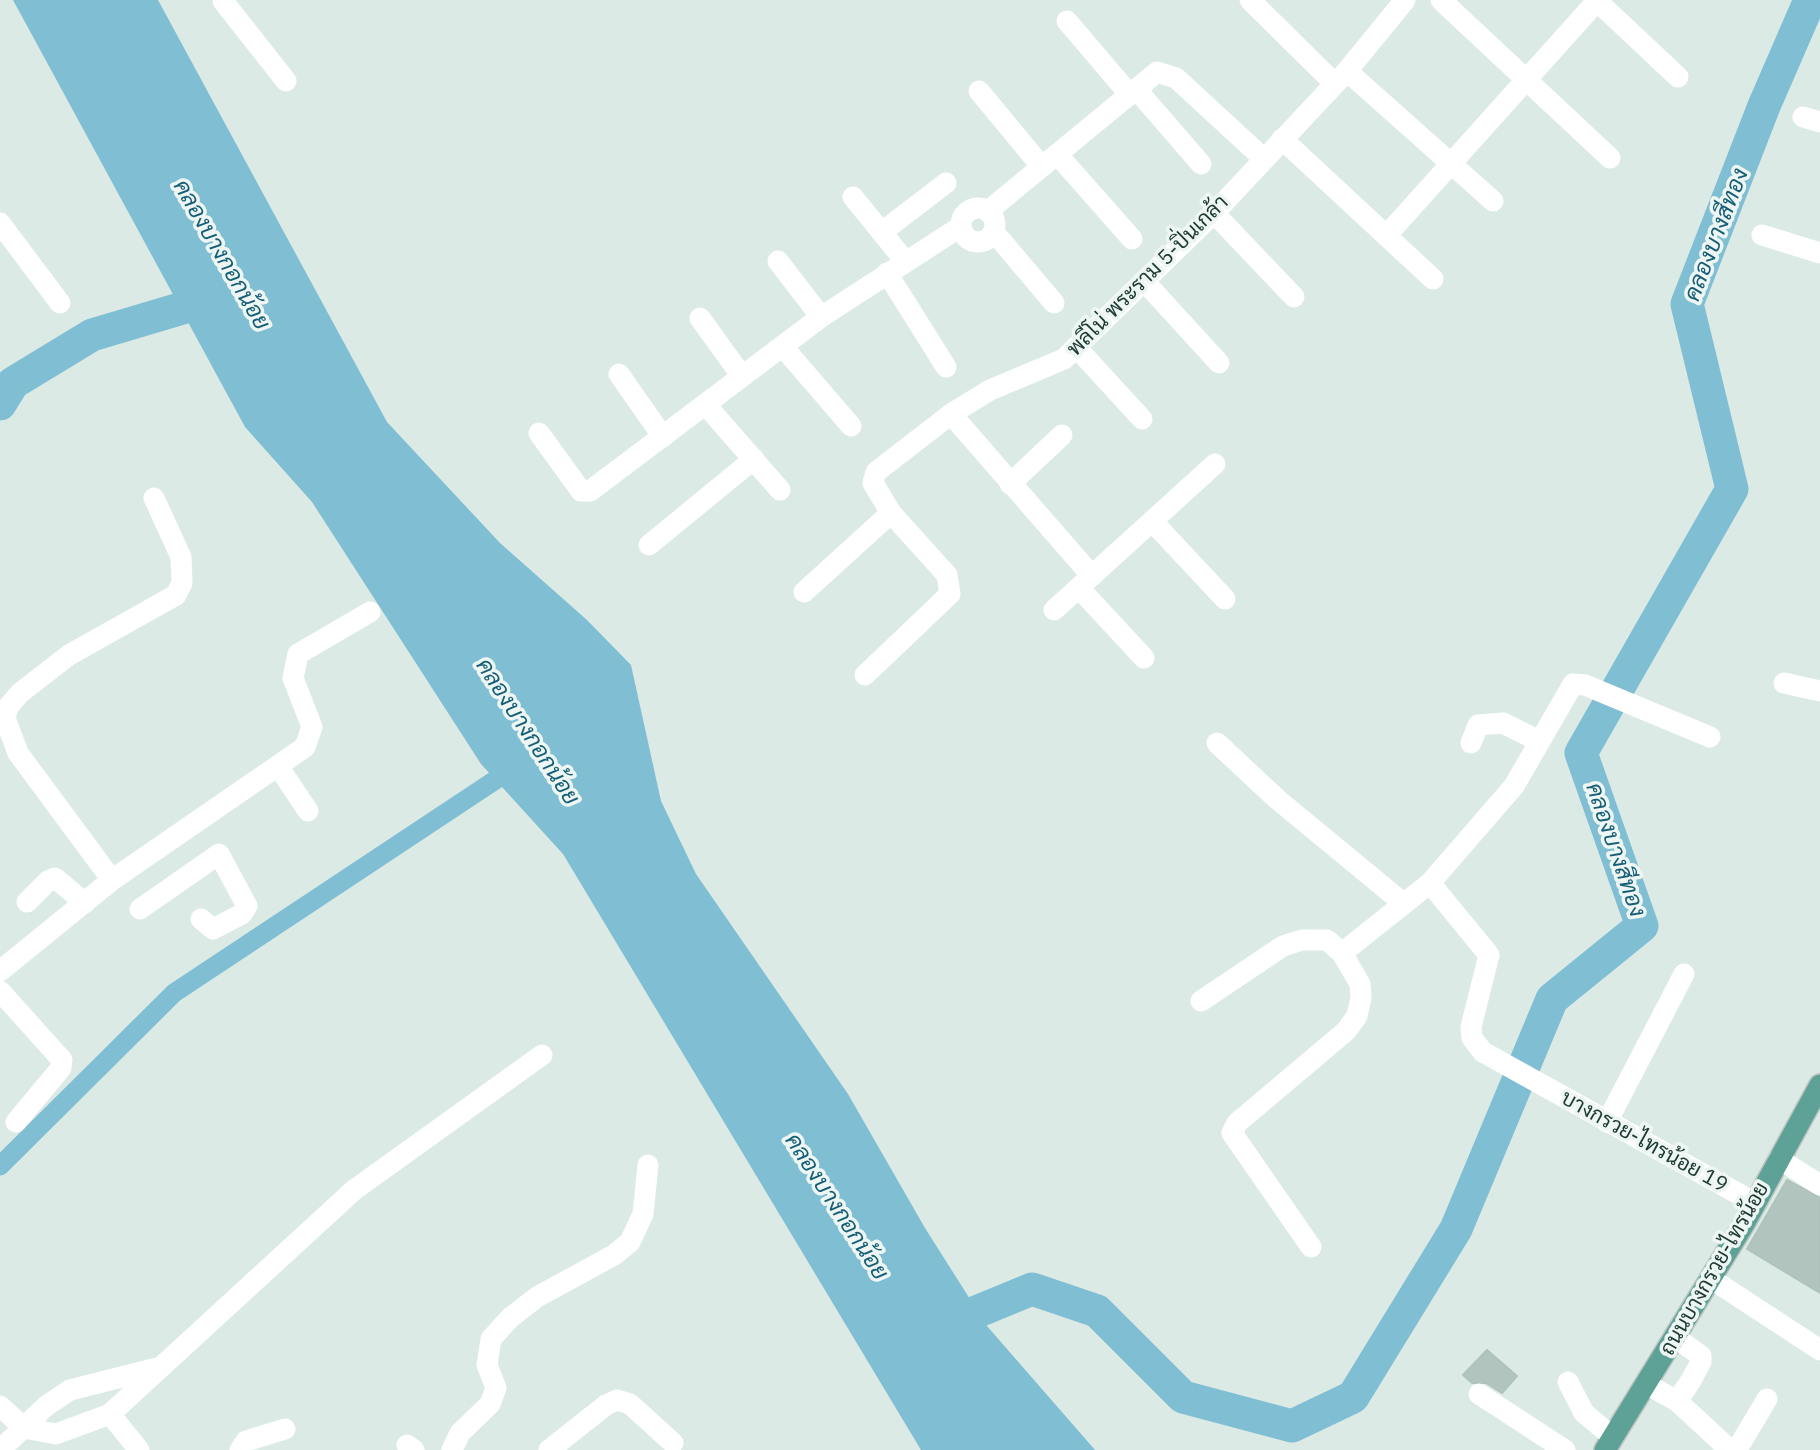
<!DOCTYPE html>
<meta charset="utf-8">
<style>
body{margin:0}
canvas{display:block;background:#dceae5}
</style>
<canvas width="1820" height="1450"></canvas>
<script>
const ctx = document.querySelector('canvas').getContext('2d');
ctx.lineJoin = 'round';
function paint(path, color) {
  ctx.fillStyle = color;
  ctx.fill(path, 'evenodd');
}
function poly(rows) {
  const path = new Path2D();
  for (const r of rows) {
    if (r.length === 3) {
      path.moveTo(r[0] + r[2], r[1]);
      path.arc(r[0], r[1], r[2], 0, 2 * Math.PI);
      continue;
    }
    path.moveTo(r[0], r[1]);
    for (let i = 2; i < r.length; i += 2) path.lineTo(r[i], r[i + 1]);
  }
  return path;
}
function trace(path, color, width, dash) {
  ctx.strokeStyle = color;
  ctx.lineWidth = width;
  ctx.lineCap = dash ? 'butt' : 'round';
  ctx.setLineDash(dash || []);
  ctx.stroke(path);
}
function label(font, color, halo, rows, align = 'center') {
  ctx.font = font + ' "IBM Plex Sans",Sarabun,sans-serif';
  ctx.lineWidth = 7;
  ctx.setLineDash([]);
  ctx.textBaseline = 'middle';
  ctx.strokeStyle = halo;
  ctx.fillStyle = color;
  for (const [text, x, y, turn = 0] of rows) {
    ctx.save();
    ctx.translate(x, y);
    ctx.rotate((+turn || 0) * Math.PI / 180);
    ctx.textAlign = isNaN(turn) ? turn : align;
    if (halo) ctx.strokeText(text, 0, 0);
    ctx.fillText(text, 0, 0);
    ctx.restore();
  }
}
paint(poly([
 [13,0,158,0,387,422,500,543,587,620,631,665,661,801,696,874,848,1094,925,1228,987,1326,1095,1450,921,1450,563,854,481,764,312,502,245,427]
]), '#80bed3');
trace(poly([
 [0,1166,174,993,518,765]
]), '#80bed3', 19);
trace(poly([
 [0,404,13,383,92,335,223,296],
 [935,1329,1032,1289,1097,1311,1183,1397,1292,1426,1353,1397,1456,1229,1552,999,1642,926,1581,753,1732,489,1687,304,1764,106,1810,0]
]), '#80bed3', 33);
const building = poly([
 [1787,1180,1820,1198,1820,1293,1747,1249,1787,1180],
 [1487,1350,1517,1376,1502,1393,1486,1383,1472,1383,1463,1375,1487,1350]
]);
paint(building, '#b2c4be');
trace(building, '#afc3bd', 2);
const major = poly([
 [1605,1450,1744,1224,1820,1085]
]);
trace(major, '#bcc4c2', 24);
trace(poly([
 [1250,0,1335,84],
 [1441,0,1610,158],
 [1596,0,1678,77],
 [223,1,286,81],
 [1067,21,1130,95],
 [1347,71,1493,201],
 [1137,90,1201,164],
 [979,91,1042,167],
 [1803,117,1820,122],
 [1282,139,1433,279],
 [1057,154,1132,239],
 [853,197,905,261],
 [978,225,17],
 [988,211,1157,72,1176,78,1264,159],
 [1214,213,1294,297],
 [0,223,60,303],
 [882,232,946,183],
 [994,232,1054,303],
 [1762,235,1820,253],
 [1386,236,1597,1],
 [778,261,821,317],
 [887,273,946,367],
 [1144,281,1219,363],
 [700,318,741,375],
 [783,347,851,426],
 [1076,347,1142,419],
 [619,374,663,437],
 [705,404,780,490],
 [951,414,1092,576],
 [539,433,581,491,590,491,821,317,960,227],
 [1010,484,1062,435],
 [1152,521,1225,599],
 [649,545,754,459],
 [1079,588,1144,658],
 [804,592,891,513,873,483,876,472,951,414,990,390,1064,359,1214,213,1347,71,1405,0],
 [1054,610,1215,464],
 [865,675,950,594,947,575,891,513],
 [1784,683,1820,691],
 [1217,743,1277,799,1403,903],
 [1471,743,1478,725,1503,723,1539,741],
 [278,766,308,811],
 [112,880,18,753,5,718,8,707,20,693,69,655,176,595,182,583,181,557,154,498],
 [1430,883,1514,786,1573,684,1585,685,1710,737],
 [27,902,48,881,55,878,85,903],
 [140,909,219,854,247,906,242,914,213,929,201,919],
 [0,971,112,880,305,747,312,727,293,678,298,654,370,612],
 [0,991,62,1060,61,1068,16,1122],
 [1201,1001,1283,946,1302,940,1327,940,1342,953,1430,883,1489,955,1471,1027,1472,1038,1483,1052,1755,1203],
 [1607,1122,1684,974],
 [1779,1159,1820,1185],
 [1311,1247,1232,1133,1237,1123,1346,1031,1357,1016,1361,998,1360,984,1342,953],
 [1710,1278,1820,1350],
 [1568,1382,1584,1413,1613,1437],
 [1646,1384,1677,1401,1690,1382,1701,1362,1701,1356,1675,1337],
 [1479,1394,1565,1450],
 [1677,1401,1730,1450],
 [0,1406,24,1428,56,1434,110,1414,354,1190,542,1055],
 [110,1414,139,1450],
 [407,1445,414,1450],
 [0,1450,46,1406,70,1390,157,1368],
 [240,1450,246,1441,285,1429],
 [452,1450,460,1433,490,1404,496,1388,487,1365,491,1339,510,1318,537,1297,614,1255,630,1242,643,1214,648,1165],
 [549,1450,606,1405,617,1400,630,1404,673,1443],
 [1730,1450,1739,1446,1767,1399]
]), '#fff', 21);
trace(major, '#5ea297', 21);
label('21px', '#1e3934', '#edf6f2', [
 ["พลีโน่ พระราม 5-ปิ่นเกล้า",1148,276,-45],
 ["บางกรวย-ไทรน้อย 19",1644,1142,29],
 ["ถนนบางกรวย-ไทรน้อย",1715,1269,-60]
]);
label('italic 23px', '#165e77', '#edf6f2', [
 ["คลองบางสีทอง",1717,235,-69],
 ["คลองบางกอกน้อย",221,255,60],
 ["คลองบางกอกน้อย",527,732,57],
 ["คลองบางสีทอง",1615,850,71],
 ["คลองบางกอกน้อย",836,1207,57]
]);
</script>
